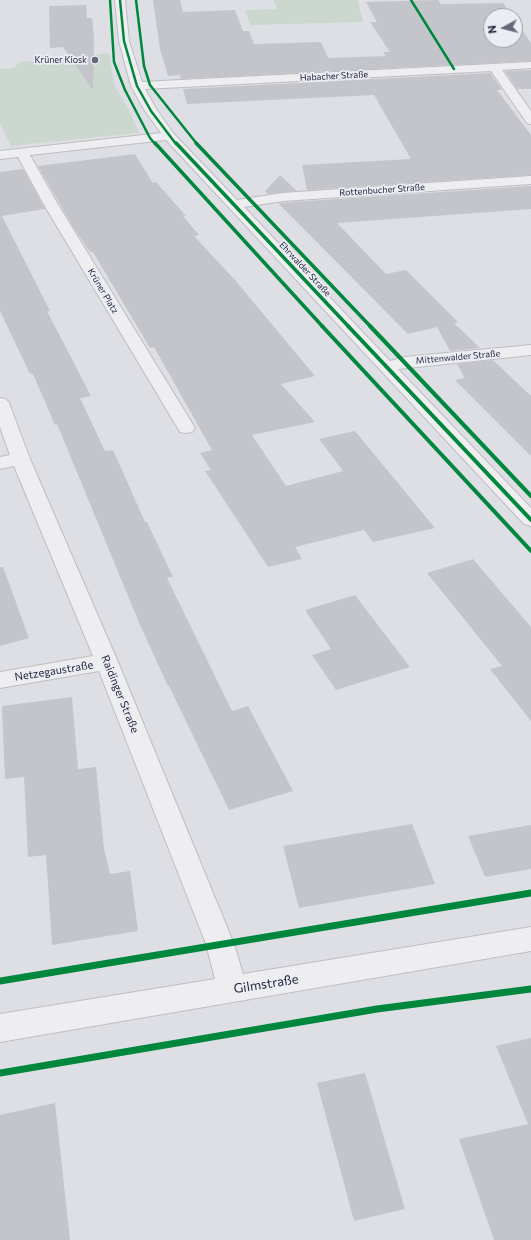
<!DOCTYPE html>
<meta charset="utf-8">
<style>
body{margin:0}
#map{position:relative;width:531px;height:1240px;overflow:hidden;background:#dedfe4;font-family:Commissioner,sans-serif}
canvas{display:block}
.north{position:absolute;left:483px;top:8px;width:40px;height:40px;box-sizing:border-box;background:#ebedf4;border:1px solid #9c9eaa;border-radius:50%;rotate:263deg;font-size:11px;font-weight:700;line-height:16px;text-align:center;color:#26283c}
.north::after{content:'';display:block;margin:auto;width:14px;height:18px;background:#666877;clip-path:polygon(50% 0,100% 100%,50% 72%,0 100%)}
</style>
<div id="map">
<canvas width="531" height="1240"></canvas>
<div class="north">N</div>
</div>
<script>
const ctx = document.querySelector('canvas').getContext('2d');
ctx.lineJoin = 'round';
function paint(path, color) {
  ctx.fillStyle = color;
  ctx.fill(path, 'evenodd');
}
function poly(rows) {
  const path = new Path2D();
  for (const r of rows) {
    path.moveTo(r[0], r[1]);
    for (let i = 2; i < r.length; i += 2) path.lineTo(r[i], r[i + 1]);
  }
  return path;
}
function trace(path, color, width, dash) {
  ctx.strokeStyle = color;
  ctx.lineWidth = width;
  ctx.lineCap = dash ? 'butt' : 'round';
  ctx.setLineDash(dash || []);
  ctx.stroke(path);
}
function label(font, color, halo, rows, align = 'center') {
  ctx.font = font + ' Commissioner,sans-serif';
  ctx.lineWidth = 3.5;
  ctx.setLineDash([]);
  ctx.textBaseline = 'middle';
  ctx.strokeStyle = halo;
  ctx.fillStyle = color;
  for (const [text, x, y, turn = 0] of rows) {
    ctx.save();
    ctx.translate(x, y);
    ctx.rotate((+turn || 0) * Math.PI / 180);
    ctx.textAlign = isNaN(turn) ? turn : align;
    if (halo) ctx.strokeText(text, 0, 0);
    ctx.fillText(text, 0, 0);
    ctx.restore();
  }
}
paint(poly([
 [273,0,358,0,363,22,250,25,245,10,277,9],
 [109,53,114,85,129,110,139,133,11,146,0,123,0,69,14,68,20,62]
]), '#ccd7cf');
paint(poly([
 [153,0,180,0,183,12,235,10,243,31,249,31,254,44,321,42,328,58,386,56,383,52,390,52,370,22,377,22,366,2,438,0,441,4,503,3,512,16,491,16,491,40,515,40,515,20,531,43,531,61,181,79,180,75,168,76,160,49],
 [86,5,87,18,92,18,94,37,93,90,63,47,50,48,49,6],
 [531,70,531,89,517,89,505,71],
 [490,73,502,90,497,90,531,135,531,175,307,190,302,165,411,159,374,95,187,104,183,89],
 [135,154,153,183,156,182,186,216,183,216,199,235,194,236,235,280,315,376,281,384,315,422,252,435,286,486,343,471,319,439,355,431,435,528,373,542,364,530,295,547,302,559,268,567,205,471,211,470,200,453,212,450,154,347,150,348,93,252,90,252,72,225,38,166],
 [23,169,45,209,2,216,50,311,47,311,91,396,80,398,105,451,113,450,145,522,147,522,173,577,167,578,232,711,248,706,293,791,229,810,169,686,168,686,140,625,57,424,55,425,33,374,30,374,0,311,0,172],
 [280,175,297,191,268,194,265,191],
 [531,186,531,209,337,223,386,274,406,270,458,322,454,323,480,348,450,351,437,327,408,334,278,203],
 [493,360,531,396,531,456,455,380,465,378,457,364],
 [473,559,531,627,531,721,490,669,502,666,427,573],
 [0,567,3,567,29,638,0,646],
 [355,595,410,667,336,690,312,655,331,649,305,610],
 [72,697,78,769,96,767,104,849,110,874,130,871,138,931,52,945,46,855,28,857,24,777,5,779,2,706],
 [412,824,435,884,299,908,283,846],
 [531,825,531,869,485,877,468,836],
 [531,1038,531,1240,494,1240,459,1139,528,1124,496,1046],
 [365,1073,405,1209,354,1221,317,1083],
 [55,1103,70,1240,0,1240,0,1115]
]), '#c4c5cb');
const minor = poly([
 [115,0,125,0,129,41,142,82,531,62,531,68,502,70,531,111,531,124,527,123,491,71,145,89,157,110,173,133,237,200,283,193,531,176,531,184,283,201,244,207,390,361,404,357,531,345,531,355,398,369,531,508,531,526,524,524,166,140,30,155,57,203,195,428,192,432,186,433,180,432,43,203,18,157,0,159,0,151,161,133,145,111,131,86,119,41,115,0],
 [0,398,6,399,9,403,30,459,118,662,234,944,243,974,531,927,531,951,0,1042,0,1014,215,979,206,944,99,671,0,688,0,672,93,656,14,466,0,469,0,457,10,455,0,427,0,398]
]);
trace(minor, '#bdbdc2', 2);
paint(minor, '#eeeef1');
trace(poly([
 [110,0,114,62,125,90,150,138,155,144],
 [120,0,124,41,137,86,151,111,176,144],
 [136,0,144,66,150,85,197,144],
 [411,0,454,69]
]), '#00873e', 2.5);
trace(poly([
 [155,143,323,327],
 [176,143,349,327],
 [196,143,371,327]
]), '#00873e', 3.5);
trace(poly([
 [322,326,531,551],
 [348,326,531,520],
 [370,326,531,496]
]), '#00873e', 4);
trace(poly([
 [0,981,531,893],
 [0,1073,377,1009,531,989]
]), '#00873e', 7);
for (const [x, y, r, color] of [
 [95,60,4,"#666877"]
]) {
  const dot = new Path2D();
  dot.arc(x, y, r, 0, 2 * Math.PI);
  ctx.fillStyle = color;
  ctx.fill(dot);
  trace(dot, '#ebedf4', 1.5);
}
label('9px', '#26283c', '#ebedf4', [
 ["Krüner Kiosk",87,60]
], 'right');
label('9px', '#26283c', '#ebedf4', [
 ["Habacher Straße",334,76,-3],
 ["Rottenbucher Straße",382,190,-4],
 ["Ehrwalder Straße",305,269,47],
 ["Krüner Platz",103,291,59],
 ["Mittenwalder Straße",458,357,-5]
]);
label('11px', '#26283c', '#ebedf4', [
 ["Netzegaustraße",54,671,-9],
 ["Raidinger Straße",120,694,68]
]);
label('13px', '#26283c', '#ebedf4', [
 ["Gilmstraße",266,984,-9]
]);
</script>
